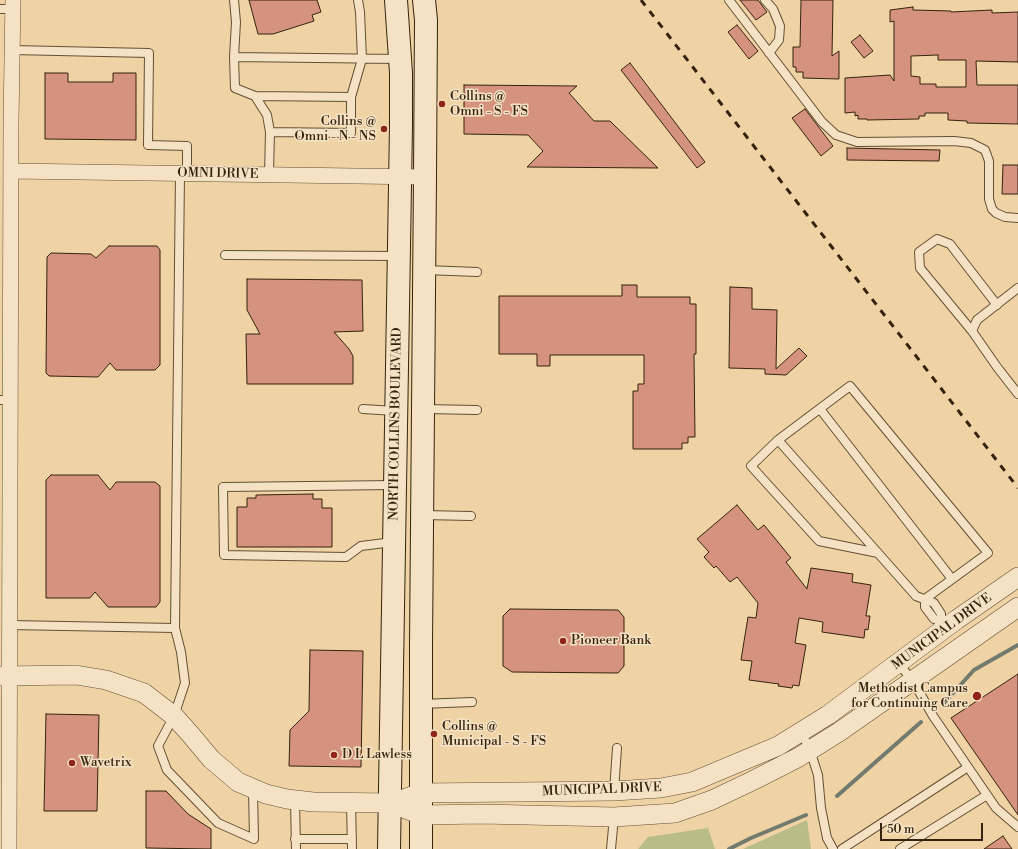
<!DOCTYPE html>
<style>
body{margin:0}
#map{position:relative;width:1018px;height:849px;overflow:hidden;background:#efd3a5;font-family:"Libre Bodoni",serif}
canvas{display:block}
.scale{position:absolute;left:880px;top:823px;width:103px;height:18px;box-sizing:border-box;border:2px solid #35230d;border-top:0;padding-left:5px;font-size:12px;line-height:14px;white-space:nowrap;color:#35230d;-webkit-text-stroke:3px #f5e2c4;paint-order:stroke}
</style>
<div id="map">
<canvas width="1018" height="849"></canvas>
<div class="scale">50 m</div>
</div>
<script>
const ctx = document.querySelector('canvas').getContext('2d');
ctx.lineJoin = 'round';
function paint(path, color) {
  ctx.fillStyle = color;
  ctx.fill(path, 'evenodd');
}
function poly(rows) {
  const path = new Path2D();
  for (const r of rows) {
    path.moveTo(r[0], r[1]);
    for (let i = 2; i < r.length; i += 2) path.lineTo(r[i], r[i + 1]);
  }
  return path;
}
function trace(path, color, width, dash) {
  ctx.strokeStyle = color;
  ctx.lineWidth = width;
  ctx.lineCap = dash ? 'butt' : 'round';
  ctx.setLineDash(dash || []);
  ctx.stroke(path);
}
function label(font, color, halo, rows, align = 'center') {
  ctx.font = font + ' "Libre Bodoni",serif';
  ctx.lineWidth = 3;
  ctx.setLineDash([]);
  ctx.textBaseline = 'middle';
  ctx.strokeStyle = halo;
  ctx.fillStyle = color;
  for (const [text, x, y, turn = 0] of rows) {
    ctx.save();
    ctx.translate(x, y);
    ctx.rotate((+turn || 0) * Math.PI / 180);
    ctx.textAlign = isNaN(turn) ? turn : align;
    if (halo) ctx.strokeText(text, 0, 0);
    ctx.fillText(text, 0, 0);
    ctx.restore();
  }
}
paint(poly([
 [807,820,811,849,743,849],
 [708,828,715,849,638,849,648,837]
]), '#b8bc87');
trace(poly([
 [944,703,974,670,1018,645],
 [837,796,921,722],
 [729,849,751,838,806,815]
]), '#737b6e', 4);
const building = poly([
 [249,0,317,0,321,12,312,15,314,21,273,34,258,34,249,0],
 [740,0,758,0,767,12,756,20,740,0],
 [801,0,833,0,832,56,839,51,839,79,803,78,803,72,796,72,796,67,793,67,793,47,800,47,801,0],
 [913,7,913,10,951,11,951,12,992,10,992,13,1018,12,1018,62,976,61,977,85,1018,85,1018,124,967,123,967,121,948,120,948,113,925,113,925,116,919,116,919,119,867,120,867,119,858,119,858,115,855,116,855,112,845,113,845,78,890,75,894,81,894,21,890,22,890,10,913,7],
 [938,55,938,60,966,60,966,87,936,87,936,84,920,84,920,77,911,76,911,56,938,55],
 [737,25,758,51,749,59,728,32,737,25],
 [860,35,873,51,864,58,851,42,860,35],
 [630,63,705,162,697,168,621,70,630,63],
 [45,73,68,73,68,82,113,82,113,73,136,73,136,140,45,139,45,73],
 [464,85,577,86,569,93,594,121,610,121,658,168,527,167,543,151,528,135,464,134,464,85],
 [805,109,833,146,821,156,792,118,805,109],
 [847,148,940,150,939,161,847,160,847,148],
 [1003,165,1018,165,1018,194,1002,194,1003,165],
 [109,246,157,246,160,250,160,365,155,370,116,370,110,363,98,377,49,376,46,373,47,257,51,253,91,254,96,258,109,246],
 [247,279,362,280,363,331,334,332,349,349,353,356,353,384,247,384,246,334,260,334,247,310,247,279],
 [622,285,637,285,637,297,690,297,690,304,696,304,696,354,694,354,695,437,688,437,688,443,682,443,682,449,633,449,633,391,638,391,638,384,644,384,644,355,550,355,550,366,537,366,537,354,499,354,499,296,622,296,622,285],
 [730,287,752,288,752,309,777,310,776,369,799,348,807,356,786,375,765,374,765,369,729,368,730,287],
 [51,475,98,475,110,490,116,482,155,482,160,486,160,602,156,607,108,607,95,592,90,598,46,598,46,480,51,475],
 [313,494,313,499,322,499,322,508,332,508,332,547,237,547,237,507,247,507,247,498,256,498,256,495,313,494],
 [737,505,758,530,764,525,791,558,786,562,807,589,811,568,853,574,852,582,871,585,866,616,870,616,868,630,865,629,864,638,822,632,823,622,799,618,795,643,806,645,799,686,793,685,792,688,778,686,779,684,749,680,752,661,741,660,748,617,756,618,758,603,737,577,730,582,716,566,714,568,704,557,709,552,697,539,737,505],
 [510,609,618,610,624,617,624,666,618,673,512,672,503,666,503,616,510,609],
 [310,650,363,651,361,767,289,766,290,730,309,711,310,650],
 [1018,674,1018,815,951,718,1018,674],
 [46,714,99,715,97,811,44,811,46,714],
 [146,791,166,791,188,814,211,829,211,849,146,848,146,791],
 [1003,836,1012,849,984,849,1003,836]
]);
paint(building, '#d5927e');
trace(building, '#35230d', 1);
const service = poly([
 [234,0,236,22,234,57,235,88,255,96,267,115,270,132,269,174],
 [729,0,822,122,836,135,857,142,954,141,971,143,985,150,989,161,989,199,992,209,996,213,1005,217,1018,218],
 [765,0,773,9,780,26,779,40,769,53],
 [0,9,13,9],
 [12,50,149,53,148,145,187,146,187,173],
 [234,57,400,59],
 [255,96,351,97],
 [270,132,351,133,351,97,362,59,360,12,358,0],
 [225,255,398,256],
 [426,270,477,272],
 [1018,288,977,320,972,331,997,367,1018,394],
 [972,331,920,268,919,252,937,239,950,244,997,305],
 [0,400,10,400],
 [363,409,395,411],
 [424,409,477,410],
 [820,409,952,579],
 [778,440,751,466,819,541,878,553],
 [423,515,471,516],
 [393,542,361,546,346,557,224,555,223,487,394,485],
 [925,599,988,553,850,386,778,440,916,596,934,603,941,614,941,621,945,628],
 [925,599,925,607,934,619,941,621],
 [9,625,175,628,180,173],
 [175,628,181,652,185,683,174,716,158,746,167,770,218,823,254,839,253,790],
 [898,663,913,681,933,716,996,808,1018,827],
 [421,704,472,702],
 [801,732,810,750,818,775,821,808,827,838,833,849],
 [614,791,617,748],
 [295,800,296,849],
 [351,803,352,849],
 [295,839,352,839],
 [611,849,614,817],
 [842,849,968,767],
 [900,849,987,795]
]);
const minor = poly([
 [11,171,425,177],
 [9,849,11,122,13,0]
]);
const tertiary = poly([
 [0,676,76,675,106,680,144,693,174,716,191,735,211,759,238,782,266,794,287,799,313,802,390,803,421,815,482,814,614,817,675,813,712,800,754,780,799,757,839,732,1018,607],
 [406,798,421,793,614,791,661,788,692,782,778,746,828,715,956,620,1018,577]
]);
const secondary = poly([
 [389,849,401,125,401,73,396,0],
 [421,849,421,644,425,177,426,20,424,0]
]);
trace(service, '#644f33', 10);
trace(minor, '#644f33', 16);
trace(tertiary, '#644f33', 20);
trace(secondary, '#35230d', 24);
trace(service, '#f5e2c4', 8);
trace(minor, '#f5e2c4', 15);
trace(tertiary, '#f5e2c4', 19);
trace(secondary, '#f5e2c4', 22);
trace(poly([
 [641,0,1018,488]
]), '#35230d', 3, [7, 7]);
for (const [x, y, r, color] of [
 [442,104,4,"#8f2418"],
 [384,129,4,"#8f2418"],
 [563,641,4,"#8f2418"],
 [977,696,5,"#8f2418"],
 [434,734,4,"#8f2418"],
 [334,755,4,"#8f2418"],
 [72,763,4,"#8f2418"]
]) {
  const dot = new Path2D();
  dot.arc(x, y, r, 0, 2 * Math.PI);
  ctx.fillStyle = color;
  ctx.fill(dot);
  trace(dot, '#f5e2c4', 1.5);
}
label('13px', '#35230d', '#f5e2c4', [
 ["Collins @",450,97],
 ["Omni - S - FS",450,112],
 ["Collins @",376,122,"right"],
 ["Omni - N - NS",376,137,"right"],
 ["Pioneer Bank",571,641],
 ["Methodist Campus",968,689,"right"],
 ["for Continuing Care",968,704,"right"],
 ["Collins @",442,727],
 ["Municipal - S - FS",442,742],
 ["D L Lawless",342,755],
 ["Wavetrix",80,763]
], 'left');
label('13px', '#35230d', '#f5e2c4', [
 ["OMNI DRIVE",218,174,1],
 ["NORTH COLLINS BOULEVARD",396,424,-89],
 ["MUNICIPAL DRIVE",942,632,-36],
 ["MUNICIPAL DRIVE",602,790,-2]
]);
</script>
